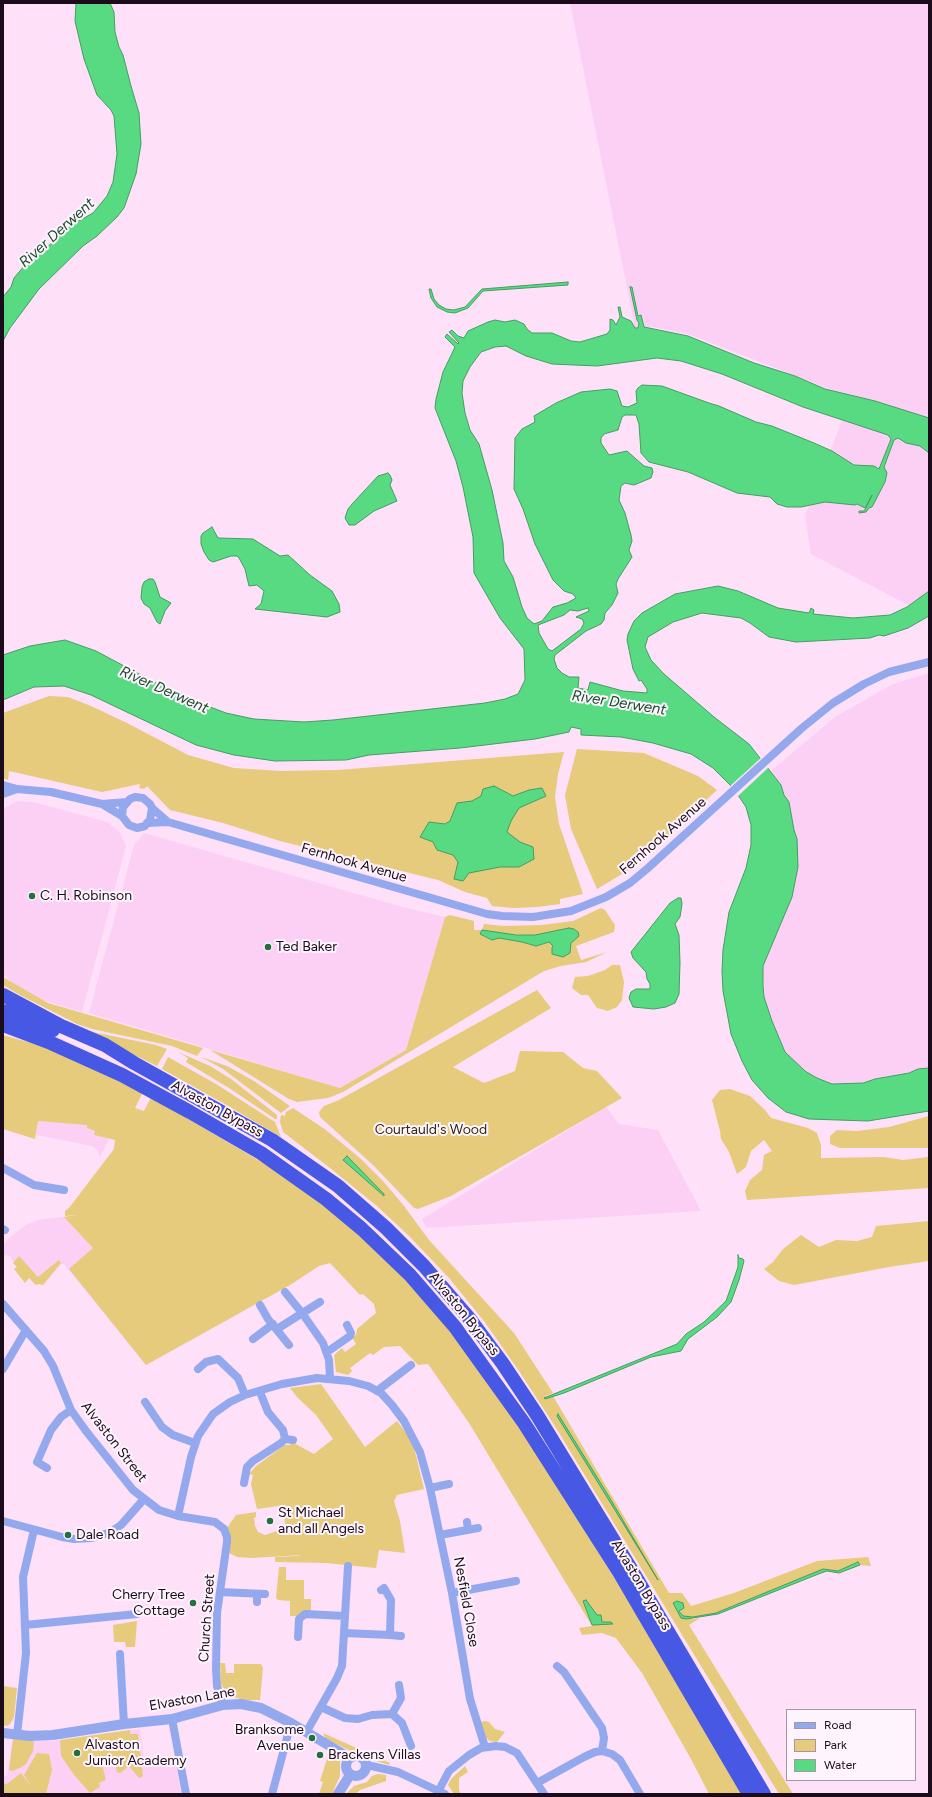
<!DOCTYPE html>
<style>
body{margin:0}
#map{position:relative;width:932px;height:1797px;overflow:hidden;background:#fee0f9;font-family:Figtree,sans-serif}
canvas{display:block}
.frame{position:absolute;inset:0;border:4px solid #1c0b1a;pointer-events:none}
.legend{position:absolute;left:786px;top:1709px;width:130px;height:72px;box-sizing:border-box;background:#fef4fd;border:1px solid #a497a2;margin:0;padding:5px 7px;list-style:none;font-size:12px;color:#1c0b1a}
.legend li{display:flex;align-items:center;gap:8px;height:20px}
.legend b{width:20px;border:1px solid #a497a2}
</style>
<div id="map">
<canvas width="932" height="1797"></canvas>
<div class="frame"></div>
<ul class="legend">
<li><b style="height:5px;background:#94a8ed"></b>Road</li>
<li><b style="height:11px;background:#e5cb7b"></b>Park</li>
<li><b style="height:11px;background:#58da83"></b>Water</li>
</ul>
</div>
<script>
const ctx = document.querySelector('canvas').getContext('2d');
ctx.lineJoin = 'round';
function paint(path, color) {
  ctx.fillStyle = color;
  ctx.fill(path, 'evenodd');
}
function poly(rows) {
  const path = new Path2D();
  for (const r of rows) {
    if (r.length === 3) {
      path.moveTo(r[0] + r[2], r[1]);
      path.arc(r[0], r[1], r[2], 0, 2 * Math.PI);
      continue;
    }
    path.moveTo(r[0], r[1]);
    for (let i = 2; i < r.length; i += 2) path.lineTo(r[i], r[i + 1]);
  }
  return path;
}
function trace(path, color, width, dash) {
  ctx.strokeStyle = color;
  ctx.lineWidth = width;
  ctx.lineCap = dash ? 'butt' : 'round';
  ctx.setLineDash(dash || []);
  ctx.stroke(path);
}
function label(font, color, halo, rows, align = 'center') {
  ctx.font = font + ' Figtree,sans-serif';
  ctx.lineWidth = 4;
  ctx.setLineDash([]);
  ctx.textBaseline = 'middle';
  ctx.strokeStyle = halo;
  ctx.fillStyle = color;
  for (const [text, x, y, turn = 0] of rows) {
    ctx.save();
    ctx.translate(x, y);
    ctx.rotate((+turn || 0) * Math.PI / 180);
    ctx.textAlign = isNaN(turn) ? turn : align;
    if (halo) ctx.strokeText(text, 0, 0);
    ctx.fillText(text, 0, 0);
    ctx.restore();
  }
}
paint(poly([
 [570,3,929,3,929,616,811,554,805,516,852,395,832,390,688,334,654,327,635,328],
 [929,673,929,1068,856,1083,832,1084,817,1078,801,1068,785,1052,779,1042,764,997,763,966,793,892,797,851,797,839,794,830,789,802,784,795,781,785,771,771,835,717,893,684],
 [17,801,33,802,107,822,119,831,126,846,82,1012,42,1000,12,982,3,974,3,809],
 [144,833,399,906,445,917,406,1050,340,1088,89,1013,134,845],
 [606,1107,619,1124,658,1130,701,1211,426,1228,422,1219],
 [38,1121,87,1124,87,1128,95,1131,94,1135,109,1139,100,1157,98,1151,92,1146,36,1135],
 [78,1215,242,1312,146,1365,64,1264,61,1264,43,1285,38,1284,36,1285,29,1278,25,1283,14,1269,17,1267,10,1256,3,1255,3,1245,11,1236,26,1225,38,1220],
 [140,1729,145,1767,176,1765,181,1794,3,1794,3,1775,7,1776,13,1739,34,1741,53,1741]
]), '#fcd0f5');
paint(poly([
 [49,696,68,697,91,706,127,723,188,755,234,768,281,771,338,770,564,752,558,774,555,797,559,824,583,894,560,899,560,904,537,907,514,908,492,906,487,898,465,892,438,880,280,841,223,823,170,810,147,786,144,789,139,788,140,784,102,792,9,771,8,780,3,778,3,713],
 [577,749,644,753,698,776,717,790,637,865,597,889,571,829,565,795],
 [601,908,605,910,615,925,614,932,576,946,581,960,607,952,586,962,561,966,544,971,343,1092,328,1098,297,1102,289,1099,210,1050,340,1088,406,1050,445,917,450,915,474,921,474,930,482,930,484,924,504,926,542,925,573,921],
 [569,928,579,936,572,940,571,943,571,950,553,946,549,942,536,946,522,942,499,938,492,940,480,934,536,935],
 [612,965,620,965,624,982,622,1000,617,1007,608,1011,597,1008,588,995,581,995,572,988,575,977,588,976,605,970],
 [3,977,48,1003,203,1048,197,1056,172,1046,92,1029,77,1024,18,994,3,985],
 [537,990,551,1008,453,1067,484,1083,515,1071,520,1051,563,1052,583,1068,597,1071,622,1098,451,1196,418,1209,414,1208,374,1166,320,1117,319,1112,324,1106,339,1100],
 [83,1030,156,1045,167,1049,157,1066],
 [3,1035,49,1048,143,1092,135,1108,144,1111,151,1097,294,1181,392,1263,450,1331,527,1436,640,1620,742,1794,709,1794,691,1759,642,1673,616,1638,602,1633,582,1635,579,1628,592,1626,469,1423,428,1364,418,1365,400,1346,384,1347,373,1355,370,1353,350,1368,352,1371,348,1375,336,1372,334,1355,342,1348,345,1352,356,1344,352,1337,356,1335,357,1329,376,1313,374,1304,363,1294,360,1295,330,1263,319,1266,290,1285,146,1365,69,1269,93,1248,64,1217,77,1215,65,1216,65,1211,69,1208,114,1149,115,1140,94,1135,95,1131,87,1128,87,1125,38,1121,35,1139,3,1129],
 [178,1052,210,1066,231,1079,277,1115,277,1119,275,1119,229,1088,186,1062,188,1058],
 [168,1057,216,1084,275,1122,281,1137,223,1103,162,1069],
 [201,1057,227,1066,254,1081,290,1106,281,1113,223,1069],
 [730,1089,750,1096,765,1110,771,1118,808,1128,817,1133,821,1145,821,1158,884,1157,903,1160,928,1157,929,1188,747,1200,745,1191,750,1180,762,1170,764,1155,772,1151,764,1140,751,1151,746,1167,737,1174,729,1152,721,1139,720,1131,712,1100,720,1090],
 [293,1108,326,1130,361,1159,383,1181,404,1206,429,1240,514,1333,553,1393,546,1396,545,1399,553,1396,669,1593,682,1593,691,1606,734,1593,817,1561,868,1557,871,1566,860,1565,858,1563,838,1571,827,1569,716,1613,693,1617,683,1616,674,1601,681,1618,694,1619,700,1618,689,1625,793,1794,779,1794,556,1428,519,1371,484,1321,449,1278,409,1236,378,1207,330,1168,283,1132,280,1122,281,1115,285,1116,286,1112],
 [929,1116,929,1148,840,1148,830,1144,830,1136,837,1130,857,1131,889,1127],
 [929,1221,929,1261,889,1267,794,1285,779,1281,764,1269,773,1262,783,1249,801,1235,819,1247,836,1240,857,1241,872,1237,876,1226],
 [19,1256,38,1277,59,1260,61,1263,43,1285,38,1284,36,1285,29,1278,25,1283,14,1269,17,1267,13,1263],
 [321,1384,365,1447,397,1421,410,1438,414,1447,424,1489,397,1495,394,1501,400,1521,405,1553,379,1550,376,1568,326,1563,275,1562,275,1557,296,1556,302,1555,251,1558,237,1557,229,1553,227,1528,236,1515,256,1512,256,1517,254,1518,255,1526,258,1532,265,1535,277,1531,285,1525,284,1508,286,1505,257,1509,251,1484,253,1475,249,1474,256,1466,285,1445,290,1445,292,1442,314,1454,333,1439,316,1415,297,1397,290,1388],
 [279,1567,286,1567,286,1580,304,1580,304,1599,311,1599,311,1611,297,1619,296,1616,290,1616,290,1601,278,1600,276,1598],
 [137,1621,135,1647,126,1647,125,1642,114,1642,113,1625],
 [220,1663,225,1663,226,1673,234,1673,234,1664,261,1664,263,1668,260,1700,243,1700,234,1697,225,1691,221,1684],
 [3,1686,17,1688,14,1717,10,1724,7,1726,3,1725],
 [485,1721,489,1722,495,1729,505,1732,497,1742,490,1741,486,1738,481,1722],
 [130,1730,130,1734,138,1734,143,1776,139,1778,129,1766,120,1773,117,1772,114,1759,102,1764,106,1780,99,1783,100,1787,90,1793,75,1776,61,1756,60,1740],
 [323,1733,390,1763,389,1765,370,1759,362,1752,351,1751,326,1739],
 [13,1739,34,1741,33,1751,26,1764,20,1768,12,1771,9,1770],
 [330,1749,340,1756,340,1776,332,1794,319,1794,323,1782,320,1781],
 [37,1753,49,1754,52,1770,46,1794,3,1794,3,1783,7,1784,21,1773,32,1788,24,1775],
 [465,1766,468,1772,459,1778,459,1790,461,1794,454,1794,448,1785,451,1779],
 [378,1774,386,1775,386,1781,360,1790,355,1794,346,1794,354,1786,367,1782,372,1776]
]), '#e5cb7b');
const water = poly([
 [76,3,110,3,114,12,115,32,119,47,123,55,131,86,139,113,141,144,136,174,124,208,117,217,97,236,83,246,39,289,10,328,3,341,3,297,11,287,14,278,25,265,30,263,70,226,93,213,107,196,113,182,117,154,114,116,111,110,97,95,84,59,75,21,76,3],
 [568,282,568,285,483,291,468,308,455,313,447,312,437,307,431,298,429,289,431,289,434,299,439,305,446,309,454,310,465,307,482,289,568,282],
 [630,287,632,287,638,316,641,315,644,327,688,336,754,363,795,376,825,389,875,401,929,418,929,453,920,446,906,443,898,438,894,440,884,467,887,473,885,482,872,507,869,508,866,512,859,513,859,511,864,511,866,508,872,495,865,508,857,504,855,505,825,502,801,507,787,507,777,504,770,497,737,493,688,472,649,462,641,453,639,424,636,415,625,415,622,417,618,430,604,434,601,438,601,443,609,455,627,451,644,466,652,468,653,472,651,478,634,485,625,483,621,486,619,500,625,513,631,535,632,541,629,550,632,557,618,579,616,584,618,593,612,605,605,613,604,620,601,624,586,631,555,655,554,659,557,668,562,673,569,677,579,677,578,688,588,690,590,682,623,691,647,693,647,689,641,680,639,681,633,669,627,640,628,634,634,621,642,613,675,594,718,586,738,591,778,608,809,613,811,608,814,610,813,614,853,618,890,615,907,607,929,591,929,616,908,628,884,636,879,635,870,638,796,642,769,637,750,623,741,618,702,613,673,622,648,637,645,647,651,660,664,674,714,717,749,744,781,785,784,795,789,802,794,830,797,839,798,867,792,897,763,966,763,986,764,997,772,1021,785,1052,805,1071,817,1078,832,1084,863,1083,875,1079,909,1073,918,1069,929,1068,929,1111,868,1121,809,1119,786,1112,768,1098,752,1080,742,1061,731,1034,723,991,722,971,723,950,729,912,746,868,751,845,751,825,746,807,734,789,713,768,691,754,653,743,621,737,581,735,581,729,571,727,569,732,535,739,460,748,369,755,346,760,275,761,234,755,196,745,91,695,64,686,34,687,3,700,3,655,30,646,65,640,96,651,154,682,205,705,226,713,254,719,304,722,333,720,485,703,505,699,518,694,525,680,524,649,500,618,474,573,473,537,463,487,456,461,435,408,436,399,443,372,455,347,445,337,447,334,458,344,459,343,449,332,452,330,458,336,464,338,468,331,488,322,495,320,505,322,515,320,524,324,527,329,532,333,552,333,571,341,580,342,607,334,610,330,610,319,613,320,616,325,620,317,618,307,620,307,622,317,631,321,635,328,638,328,639,323,637,320,630,287],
 [506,346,526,356,552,364,597,366,657,358,681,361,722,374,803,407,888,435,891,439,879,469,874,466,854,465,832,451,814,443,772,426,756,422,719,406,709,403,662,386,642,385,638,388,636,391,637,403,628,407,622,406,617,391,610,389,581,392,556,403,534,416,535,422,522,429,515,438,514,489,523,509,535,544,553,580,564,591,573,594,576,598,567,603,553,607,542,621,534,624,527,618,522,607,513,577,504,561,503,543,492,490,479,444,470,430,465,413,462,393,463,381,470,367,481,352,495,347,506,346],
 [588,608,589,611,576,617,582,619,584,623,581,629,552,651,548,649,539,633,538,625,564,615,570,610,578,611,588,608],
 [388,473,390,475,392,480,390,485,397,501,374,511,355,525,349,525,345,518,348,509,353,503,378,476,388,473],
 [212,527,218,538,253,539,280,556,288,555,310,575,332,591,339,604,340,612,327,617,255,609,261,604,264,591,257,585,249,586,245,569,239,558,237,556,231,556,213,562,209,560,204,552,201,544,201,536,203,533,212,527],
 [149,579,153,579,155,582,160,597,171,603,165,611,160,624,157,622,150,608,144,604,141,598,142,587,144,582,149,579],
 [494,786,513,796,529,790,542,788,546,796,519,808,511,821,507,832,520,842,533,847,534,859,519,867,500,867,469,873,463,881,454,879,458,862,453,855,437,850,433,842,420,837,429,822,445,824,450,821,457,803,472,801,481,796,483,789,494,786],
 [678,898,681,898,682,904,680,917,675,924,679,935,680,963,679,994,675,1003,666,1007,654,1009,633,1007,629,998,631,992,636,989,650,989,650,984,647,979,646,972,633,958,631,952,670,903,678,898],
 [569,928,574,929,578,932,579,936,571,943,570,953,563,957,552,954,552,948,553,946,549,942,536,946,522,942,499,938,492,940,480,934,482,930,516,935,535,935,569,928],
 [347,1156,384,1194,384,1196,343,1160,347,1156],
 [738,1255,739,1258,743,1259,744,1261,739,1280,731,1302,717,1317,688,1339,681,1351,651,1357,564,1393,545,1399,544,1398,677,1344,686,1334,704,1322,726,1301,738,1267,738,1255],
 [558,1414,608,1495,658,1580,557,1416,558,1414],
 [858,1562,860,1565,839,1573,827,1571,821,1573,718,1614,686,1619,681,1618,673,1603,677,1601,683,1603,684,1608,679,1611,683,1616,693,1617,716,1613,823,1569,838,1571,858,1562],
 [586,1600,597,1615,601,1615,602,1622,611,1622,613,1624,592,1625,583,1601,586,1600]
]);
paint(water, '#58da83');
trace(water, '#469c64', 1);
paint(poly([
 [762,757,769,767,737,797,729,787]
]), '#fee0f9');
trace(poly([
 [3,785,17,789,51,792,102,804,127,802],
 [3,794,17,789],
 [102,804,122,816,129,825,137,828,145,826,150,820,152,808,150,804,143,798,135,797,130,799,123,807,122,816],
 [152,808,168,822],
 [147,823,168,822,487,914,502,916,533,917,571,911,606,897,630,883,648,868,802,728,833,703,864,684,889,672,929,662],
 [3,1168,34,1185,64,1190],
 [3,1229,5,1230],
 [285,1292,302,1313,323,1343,329,1360,330,1378],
 [3,1304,44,1351,53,1366,71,1410,86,1431,133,1490,159,1510,178,1516,215,1522,224,1529,227,1537,227,1542,217,1613,216,1669,217,1686,223,1705],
 [260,1305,268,1319,289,1345],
 [277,1329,320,1302],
 [253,1339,273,1324],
 [327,1352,350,1336,351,1333,347,1325],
 [3,1369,26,1330],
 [198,1369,206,1362,218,1359,238,1378,245,1395],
 [377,1391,411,1365],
 [145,1402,162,1427,173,1435,195,1443],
 [285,1439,293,1440],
 [47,1468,37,1462,51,1430,61,1417,71,1410],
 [244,1483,247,1467,253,1461,281,1443,285,1439,283,1430,268,1412,260,1392],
 [430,1488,449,1484],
 [178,1516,191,1457,198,1436,213,1414,230,1402,245,1395,282,1384,317,1378,349,1381,368,1386,381,1393,392,1405,404,1421,420,1452,430,1488,452,1593,470,1699,485,1747],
 [3,1521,62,1537,74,1539,92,1538,111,1532,121,1525,144,1499],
 [467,1522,468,1530],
 [440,1535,478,1528],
 [220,1592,265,1594],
 [452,1593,516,1581],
 [257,1602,257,1594],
 [25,1625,137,1614],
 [344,1633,390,1635,391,1600,384,1588,381,1590],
 [390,1635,401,1636],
 [298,1637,299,1619,305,1614,345,1616],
 [120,1654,124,1724],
 [321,1707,345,1718,358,1719,372,1715,392,1714,401,1698,399,1685],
 [392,1714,402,1723,411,1746],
 [172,1719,186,1794],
 [307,1731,337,1678,342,1666,348,1566],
 [17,1735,26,1653,23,1577,34,1530],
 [602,1751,612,1754,620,1760,640,1794],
 [367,1765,398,1772,445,1794],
 [537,1783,584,1757,595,1752,602,1751,604,1738,602,1728,564,1672,557,1666],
 [439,1790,449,1771,469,1755,481,1748,496,1746,505,1747,517,1753,544,1794],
 [272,1794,291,1723]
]), '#94a8ed', 8);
trace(poly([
 [3,1733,30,1736,53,1735,124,1724,172,1719,223,1705,241,1704,261,1708,291,1723,350,1758],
 [356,1766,10],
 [338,1794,350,1775]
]), '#94a8ed', 10);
trace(poly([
 [3,995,61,1026,105,1045,134,1063,272,1140,338,1186,386,1228,424,1266,469,1318,503,1364,537,1415,631,1569,764,1794],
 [3,1011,53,1030],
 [3,1025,51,1043,122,1075,190,1112,261,1153,326,1199,362,1229,410,1275,455,1327,524,1423,619,1572,749,1794]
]), '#4758e4', 14);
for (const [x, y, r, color] of [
 [32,896,4,"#236f3e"],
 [268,947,4,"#236f3e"],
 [270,1521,4,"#236f3e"],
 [68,1535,4,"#236f3e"],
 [193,1603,4,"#236f3e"],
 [312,1738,4,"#236f3e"],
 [77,1753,4,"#236f3e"],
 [320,1755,4,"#236f3e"]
]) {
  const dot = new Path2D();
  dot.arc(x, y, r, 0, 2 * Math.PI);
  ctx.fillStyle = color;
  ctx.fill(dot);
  trace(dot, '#fef4fd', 1.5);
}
label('14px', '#1c0b1a', '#fef4fd', [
 ["Fernhook Avenue",663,836,-41],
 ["Fernhook Avenue",354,863,16],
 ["Alvaston Bypass",217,1109,29],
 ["Alvaston Bypass",464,1314,51],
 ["Alvaston Street",114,1442,52],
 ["Alvaston Bypass",641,1585,59],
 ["Nesfield Close",466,1602,80],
 ["Church Street",207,1618,-86],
 ["Elvaston Lane",192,1699,-10]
]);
label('14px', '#1c0b1a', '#fef4fd', [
 ["C. H. Robinson",40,896],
 ["Ted Baker",276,947],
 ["St Michael",278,1513],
 ["and all Angels",278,1529],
 ["Dale Road",76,1535],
 ["Cherry Tree",185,1595,"right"],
 ["Cottage",185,1611,"right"],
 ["Branksome",304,1730,"right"],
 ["Avenue",304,1746,"right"],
 ["Alvaston",85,1745],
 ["Junior Academy",85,1761],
 ["Brackens Villas",328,1755]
], 'left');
label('14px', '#322b13', '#fef4fd', [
 ["Courtauld's Wood",431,1130]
]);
label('italic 15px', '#194c2a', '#fef4fd', [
 ["River Derwent",57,233,-42],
 ["River Derwent",164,690,24],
 ["River Derwent",619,703,9]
]);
</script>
